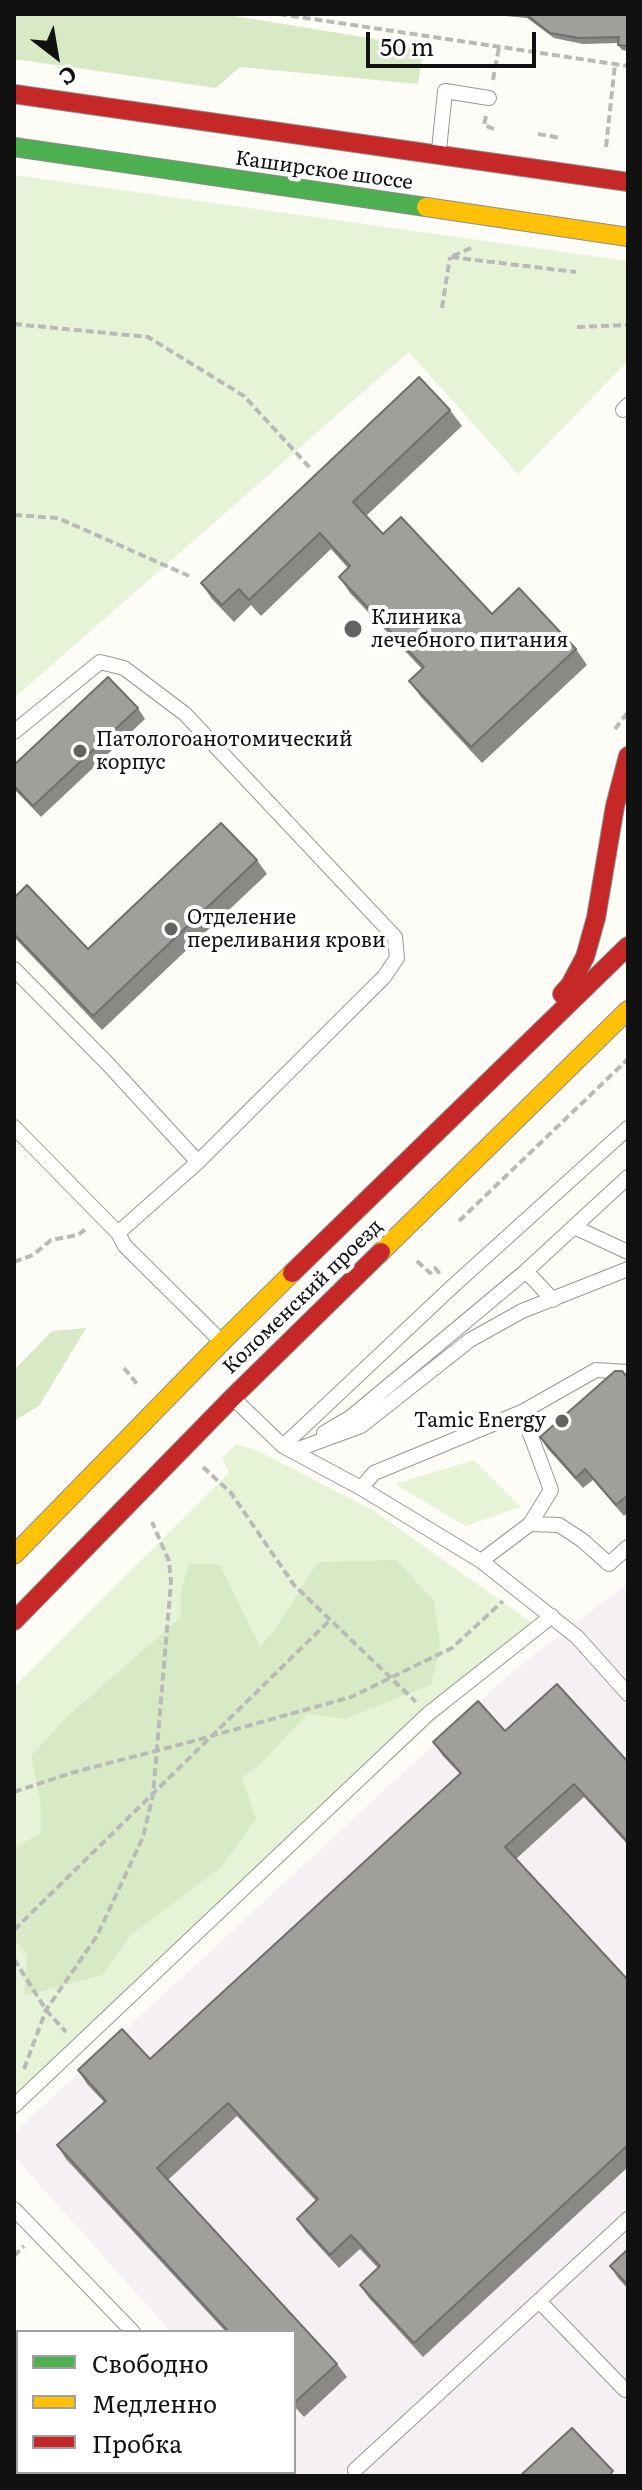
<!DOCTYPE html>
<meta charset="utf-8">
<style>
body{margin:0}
#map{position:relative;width:642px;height:2490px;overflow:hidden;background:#fdfcf7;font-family:Literata,serif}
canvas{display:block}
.frame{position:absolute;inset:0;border:16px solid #111;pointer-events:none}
.legend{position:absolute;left:16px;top:2330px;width:280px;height:144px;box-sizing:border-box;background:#fff;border:2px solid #a0a0a0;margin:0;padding:10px 14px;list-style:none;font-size:24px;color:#111}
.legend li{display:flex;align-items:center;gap:16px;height:40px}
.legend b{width:40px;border:2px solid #a0a0a0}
.north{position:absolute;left:16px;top:16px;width:80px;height:80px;-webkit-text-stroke:6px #fff;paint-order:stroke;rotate:149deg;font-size:22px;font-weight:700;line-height:32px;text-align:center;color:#111}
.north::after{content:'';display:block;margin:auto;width:28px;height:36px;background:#111;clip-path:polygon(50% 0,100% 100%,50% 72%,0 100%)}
.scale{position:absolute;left:366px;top:32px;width:170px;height:36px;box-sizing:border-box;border:4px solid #111;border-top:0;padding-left:10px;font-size:24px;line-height:28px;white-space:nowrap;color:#111;-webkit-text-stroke:6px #fff;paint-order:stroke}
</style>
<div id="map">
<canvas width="642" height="2490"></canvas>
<div class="frame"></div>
<ul class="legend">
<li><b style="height:10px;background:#4caf50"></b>Свободно</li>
<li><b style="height:10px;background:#ffc107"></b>Медленно</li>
<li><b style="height:10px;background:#c62828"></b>Пробка</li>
</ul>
<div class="north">С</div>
<div class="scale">50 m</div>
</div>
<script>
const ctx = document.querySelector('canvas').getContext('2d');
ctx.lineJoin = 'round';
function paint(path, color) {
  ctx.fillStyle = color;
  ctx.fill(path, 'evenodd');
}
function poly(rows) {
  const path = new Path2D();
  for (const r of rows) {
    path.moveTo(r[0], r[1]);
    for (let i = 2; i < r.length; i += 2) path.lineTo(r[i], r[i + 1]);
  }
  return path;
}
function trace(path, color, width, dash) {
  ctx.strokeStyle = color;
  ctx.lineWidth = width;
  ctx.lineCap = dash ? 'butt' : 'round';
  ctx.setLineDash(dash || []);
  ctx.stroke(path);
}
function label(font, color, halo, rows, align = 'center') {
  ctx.font = font + ' Literata,serif';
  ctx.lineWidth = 8;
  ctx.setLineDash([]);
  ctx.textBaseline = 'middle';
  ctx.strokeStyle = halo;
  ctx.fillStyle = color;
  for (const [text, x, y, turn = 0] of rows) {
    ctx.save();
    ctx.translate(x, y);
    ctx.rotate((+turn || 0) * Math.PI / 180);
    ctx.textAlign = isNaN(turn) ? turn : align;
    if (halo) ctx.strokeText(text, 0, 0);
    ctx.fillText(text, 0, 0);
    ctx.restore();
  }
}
paint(poly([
 [628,1583,628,2476,105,2476,102,2472,294,2472,294,2332,171,2332,14,2156,14,2133,513,1671]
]), '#f5f0f3');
paint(poly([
 [14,175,628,261,628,361,518,474,409,352,14,698],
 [236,1444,254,1449,373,1510,538,1627,14,2103,14,1687,229,1473,222,1458],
 [474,1460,521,1507,465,1526,395,1484]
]), '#e7f3d7');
paint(poly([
 [14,14,222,14,424,47,418,84,240,67,216,88,14,59],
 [86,1328,39,1406,14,1421,14,1370,52,1331],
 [396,1560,434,1601,440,1646,431,1685,346,1719,308,1714,260,1764,242,1777,256,1819,222,1866,131,1935,102,1975,24,1996,27,1955,14,1939,14,1848,41,1833,41,1805,31,1756,69,1715,181,1617,181,1592,189,1563,220,1565,260,1647,276,1628,318,1562]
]), '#d8eac5');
const lane = poly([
 [439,150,445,91,489,98],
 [623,410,628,405],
 [14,732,100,662,124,668,185,714,395,937,397,958,384,977,198,1162,118,1233],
 [14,969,108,1064,198,1162],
 [14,1127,118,1233,125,1246,222,1342],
 [574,1227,628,1252],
 [553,1300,526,1271,628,1177],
 [234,1399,283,1446,361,1488,481,1561,577,1637,628,1694],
 [522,1412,551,1490,530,1524],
 [324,1433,351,1417,526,1271],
 [283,1446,453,1286,628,1128],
 [293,1451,361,1426,470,1340,522,1311,628,1269],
 [361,1488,374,1473,522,1412,596,1370,628,1372],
 [481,1561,530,1524,559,1525,582,1540,609,1564,628,1547],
 [14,2106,428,1714,552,1616],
 [14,2209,133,2332],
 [539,2301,625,2390],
 [355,2470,628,2219]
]);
const fast = poly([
 [14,147,426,207]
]);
const slow = poly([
 [426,207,628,237],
 [381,1252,628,1010],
 [14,1555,222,1342,292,1273]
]);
const jam = poly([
 [14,94,628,182],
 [562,994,570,985,585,957,596,918,615,806,628,756],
 [292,1273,628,946],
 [14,1621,233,1397,381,1252]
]);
trace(lane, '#979795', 16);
trace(fast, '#8e8d8b', 20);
trace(slow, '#8e8d8b', 20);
trace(jam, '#8e8d8b', 20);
trace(poly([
 [279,14,628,66],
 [493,80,499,47],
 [486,116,484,125,494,129],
 [538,134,561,138],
 [606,147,615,64],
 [471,248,450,257,576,272],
 [442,308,450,257],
 [14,324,148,337,244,396,312,470],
 [577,327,628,325],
 [14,515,58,518,189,576],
 [615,729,628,712],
 [459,1221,628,1059],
 [417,1261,430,1273,435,1268,441,1275],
 [14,1262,33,1255,51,1240,78,1235,87,1228],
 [124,1368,138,1385],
 [203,1467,231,1493,294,1585,416,1702],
 [14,1792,71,1773,186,1743,351,1697,452,1648,503,1601],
 [14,1930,330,1620],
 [14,1959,46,2010,66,2032],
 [24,2069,46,2010,97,1936,143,1837,153,1795,171,1582,169,1561,152,1522],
 [14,2256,24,2246],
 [14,2456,18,2461],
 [28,2472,31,2476]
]), '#b9b9b8', 4, [8, 4]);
trace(lane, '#fffffe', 14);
trace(fast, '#4caf50', 18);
trace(slow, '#ffc107', 18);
trace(jam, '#c62828', 18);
paint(poly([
 [484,14,628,14,628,51,622,50,618,45,618,43,583,44,554,38,527,18],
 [450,410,462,426,366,516,383,534,492,614,576,649,587,665,482,763,421,697,409,681,422,669,350,593,339,577,348,568,331,549,261,616,251,605,234,622,212,599,201,583],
 [138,708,145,719,41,817,14,789,14,765],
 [257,860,267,874,102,1030,14,937,14,898,88,949],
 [628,1378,628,1512,624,1516,593,1480,583,1488,547,1448,540,1437],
 [505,1731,628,1762,628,1845,584,1797,516,1859,628,1980,628,2167,423,2357,369,2298,360,2285,378,2268,360,2249,339,2268,306,2232,297,2219,316,2201,237,2116,168,2180,337,2364,347,2377,304,2417,294,2406,294,2332,226,2332,66,2159,57,2145,104,2102,87,2084,78,2070,150,2059,460,1774,443,1756,433,1742],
 [628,2249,628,2289,618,2278,610,2266],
 [112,2472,233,2472,236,2476,109,2476]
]), '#8a8986');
const building = poly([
 [526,14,628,14,628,46,618,45,619,37,579,38,550,33,526,14],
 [419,377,450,410,353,502,383,534,401,517,492,614,519,588,576,649,471,747,409,681,424,667,339,577,350,566,320,533,249,600,239,589,222,605,201,583,419,377],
 [108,677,138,708,33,806,14,786,14,765,108,677],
 [221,823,257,860,93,1016,14,934,14,898,27,885,88,949,221,823],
 [615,1371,622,1371,628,1378,628,1495,616,1505,585,1469,576,1478,540,1437,615,1371],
 [557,1684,628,1762,628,1842,574,1784,505,1847,628,1980,628,2145,414,2343,360,2285,380,2266,351,2235,330,2255,297,2219,318,2199,228,2103,157,2168,337,2364,294,2403,294,2332,229,2332,57,2145,106,2101,78,2070,122,2029,150,2059,461,1773,433,1742,478,1701,505,1731,557,1684],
 [628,2249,628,2285,610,2266,628,2249],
 [572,2428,613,2471,609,2476,520,2476,572,2428],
 [112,2472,220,2472,216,2476,109,2476,112,2472]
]);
paint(building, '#a19f9c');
trace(building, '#716f6d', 2);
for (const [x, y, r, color] of [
 [353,629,10,"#646362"],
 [80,751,8,"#646362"],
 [171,929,8,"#646362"],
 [562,1421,8,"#646362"]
]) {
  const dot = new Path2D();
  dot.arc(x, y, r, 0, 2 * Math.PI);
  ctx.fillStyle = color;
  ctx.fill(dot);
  trace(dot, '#fff', 3);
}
label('20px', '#111', '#fff', [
 ["Каширское шоссе",324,171,8],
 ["Коломенский проезд",303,1297,-44]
]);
label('20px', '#111', '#fff', [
 ["Клиника",371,618],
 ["лечебного питания",371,641],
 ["Патологоанотомический",96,740],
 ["корпус",96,763],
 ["Отделение",187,918],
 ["переливания крови",187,941],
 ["Tamic Energy",546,1421,"right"]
], 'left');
</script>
